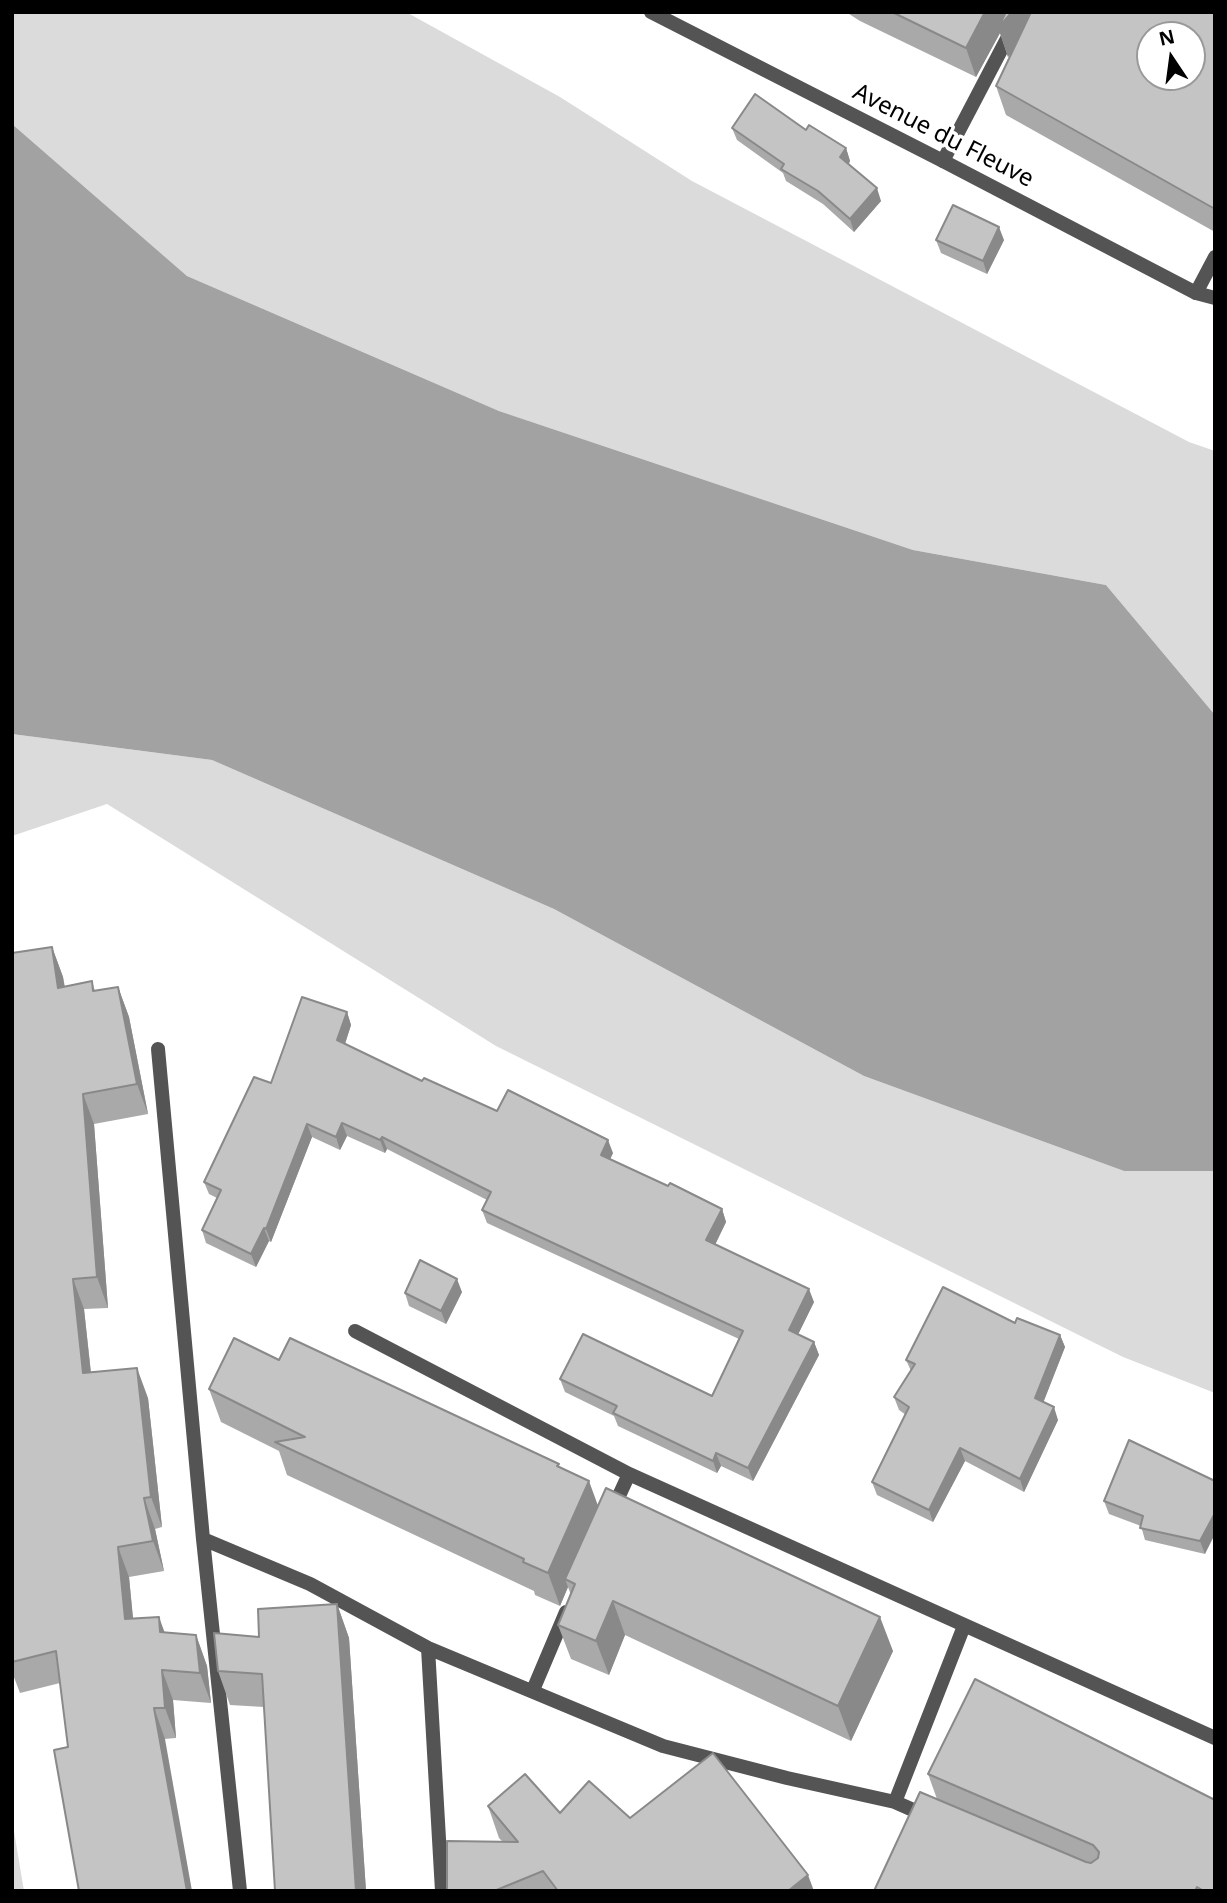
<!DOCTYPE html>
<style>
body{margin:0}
#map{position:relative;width:1227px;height:1903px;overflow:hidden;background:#fff;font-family:"Noto Sans",sans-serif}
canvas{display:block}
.frame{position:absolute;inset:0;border:14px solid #000;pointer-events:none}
.north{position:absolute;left:1136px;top:21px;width:70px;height:70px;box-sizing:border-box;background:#fff;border:2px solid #999;border-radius:50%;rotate:347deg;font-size:19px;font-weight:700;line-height:28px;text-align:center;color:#000}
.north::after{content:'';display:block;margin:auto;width:24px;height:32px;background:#000;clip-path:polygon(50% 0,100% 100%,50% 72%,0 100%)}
</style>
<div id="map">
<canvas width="1227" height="1903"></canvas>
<div class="frame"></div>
<div class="north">N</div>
</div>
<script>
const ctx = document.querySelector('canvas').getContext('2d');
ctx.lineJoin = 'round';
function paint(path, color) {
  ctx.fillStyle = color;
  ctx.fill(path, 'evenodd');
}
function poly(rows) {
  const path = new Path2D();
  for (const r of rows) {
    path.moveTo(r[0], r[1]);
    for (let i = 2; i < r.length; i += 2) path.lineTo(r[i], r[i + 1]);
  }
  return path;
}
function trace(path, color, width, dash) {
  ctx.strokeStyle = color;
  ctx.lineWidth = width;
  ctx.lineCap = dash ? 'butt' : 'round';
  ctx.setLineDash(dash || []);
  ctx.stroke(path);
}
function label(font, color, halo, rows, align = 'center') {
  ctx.font = font + ' "Noto Sans",sans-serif';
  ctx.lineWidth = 7;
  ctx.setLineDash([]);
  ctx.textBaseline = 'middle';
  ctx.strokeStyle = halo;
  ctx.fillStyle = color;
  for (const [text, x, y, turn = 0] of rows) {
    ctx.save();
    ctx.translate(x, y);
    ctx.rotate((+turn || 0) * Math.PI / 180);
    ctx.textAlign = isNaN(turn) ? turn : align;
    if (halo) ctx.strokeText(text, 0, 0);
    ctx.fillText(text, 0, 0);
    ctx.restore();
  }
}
paint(poly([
 [12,12,406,12,560,97,692,181,1189,442,1215,451,1215,715,1106,585,913,550,499,411,187,276,12,124],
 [12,734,212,760,554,909,864,1076,1124,1171,1215,1171,1215,1393,1123,1357,496,1046,107,804,12,836],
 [12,1819,24,1891,12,1891]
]), '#dbdbdb');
paint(poly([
 [12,124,187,276,499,411,913,550,1106,585,1215,715,1215,1171,1124,1171,864,1076,554,909,212,760,12,734]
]), '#a2a2a2');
trace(poly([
 [943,161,1021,12],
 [1196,293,1215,257],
 [158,1049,203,1539,310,1584,428,1648,663,1746,787,1778,895,1802,929,1817],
 [355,1331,629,1474,1215,1738],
 [612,1511,629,1474],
 [203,1539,240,1891],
 [428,1648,442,1891],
 [533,1690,566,1612],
 [895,1802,964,1626]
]), '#545454', 14);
trace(poly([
 [651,12,943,161,1196,293,1215,298]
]), '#545454', 14);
paint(poly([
 [846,12,1215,12,1215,232,1006,115,996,86,1012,53,1008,57,1000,33,976,77,860,21],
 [732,128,806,130,846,148,850,161,849,164,881,201,854,232,823,204,786,181,783,173,737,140],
 [936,240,1004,240,987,274,941,253],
 [52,947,63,977,65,987,92,981,95,991,118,987,129,1017,148,1114,94,1124,108,1308,84,1309,91,1372,148,1398,162,1527,155,1529,164,1571,129,1577,133,1619,165,1633,196,1635,207,1666,211,1703,173,1700,176,1738,68,1747,60,1683,20,1693,12,1672,12,1570,13,1570,12,1560,12,951,12,953],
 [347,1012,351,1025,345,1044,422,1081,497,1111,613,1153,610,1159,668,1186,722,1209,726,1222,715,1245,814,1302,798,1334,814,1342,819,1355,753,1481,721,1466,717,1473,618,1426,614,1416,565,1392,560,1379,712,1396,739,1339,487,1223,482,1210,487,1200,387,1149,385,1153,347,1136,340,1150,312,1137,271,1242,269,1241,256,1267,206,1243,202,1230,217,1198,209,1194,204,1182,271,1083],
 [462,1292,446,1324,409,1306,405,1293],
 [1015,1323,1060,1335,1065,1347,1043,1402,1058,1420,1024,1492,965,1461,933,1522,877,1495,872,1482,906,1415,899,1410,894,1397,911,1371,906,1360],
 [279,1360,560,1467,598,1505,893,1651,851,1741,625,1635,609,1675,571,1659,558,1625,571,1595,568,1587,560,1606,535,1595,534,1591,287,1475,279,1451,221,1422,209,1389],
 [1215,1481,1205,1554,1145,1540,1141,1526,1109,1514,1104,1501],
 [337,1604,349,1638,366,1891,275,1891,264,1707,230,1705,218,1671,259,1637],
 [928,1774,1215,1891,874,1891,937,1799],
 [488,1806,630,1818,814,1891,447,1891,503,1842,499,1838]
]), '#a9a9a9');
paint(poly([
 [985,12,1048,12,1008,57,1000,33,976,77,966,48],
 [846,148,850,161,845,169,840,157],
 [877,188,881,201,854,232,850,219],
 [999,227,1004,240,987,274,983,261],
 [52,947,63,977,69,1018,58,988],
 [118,987,129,1017,148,1114,137,1084],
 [347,1012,351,1025,342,1053,337,1040],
 [83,1094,94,1124,108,1308,97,1277],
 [342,1123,347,1136,340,1150,336,1137],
 [307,1124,312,1137,271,1242,266,1229],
 [382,1137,387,1149,385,1153,380,1140],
 [608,1140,613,1153,606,1168,601,1155],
 [722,1209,726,1222,711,1253,706,1240],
 [264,1228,269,1241,256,1267,251,1254],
 [73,1279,84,1309,94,1403,83,1373],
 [457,1279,462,1292,446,1324,441,1311],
 [809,1289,814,1302,794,1343,789,1330],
 [1060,1335,1065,1347,1040,1411,1035,1398],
 [814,1342,819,1355,753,1481,748,1468],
 [137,1368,148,1398,162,1527,151,1497],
 [1054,1407,1058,1420,1024,1492,1020,1479],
 [960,1448,965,1461,933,1522,929,1510],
 [716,1453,721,1466,717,1473,713,1461],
 [589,1481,601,1514,565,1579,568,1587,560,1606,548,1573],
 [144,1498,155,1529,164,1571,153,1541],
 [1215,1513,1215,1534,1205,1554,1200,1541],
 [118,1547,129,1577,136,1649,125,1619],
 [613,1601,625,1635,609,1675,596,1641],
 [337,1604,349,1638,366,1891,356,1891],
 [159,1617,170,1647,160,1632],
 [880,1617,893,1651,851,1741,838,1706],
 [196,1635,207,1666,211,1703,200,1673],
 [162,1670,173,1700,176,1738,165,1708],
 [154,1708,165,1739,192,1891,187,1891],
 [808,1875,814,1891,788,1891]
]), '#898989');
const building = poly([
 [892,12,985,12,966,48,892,12],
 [1006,12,1012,12,998,28,1006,12],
 [1031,12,1215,12,1215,209,996,86,1031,12],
 [1150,35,1192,35,1192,77,1150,77,1150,35],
 [755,94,806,130,809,125,846,148,840,157,877,188,850,219,818,191,781,169,784,164,732,128,755,94],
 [953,205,999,227,983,261,936,240,953,205],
 [52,947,58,988,92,981,93,991,118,987,137,1084,83,1094,97,1277,73,1279,83,1373,137,1368,151,1497,144,1498,153,1541,118,1547,125,1619,159,1617,160,1632,196,1635,200,1673,162,1670,165,1708,154,1708,187,1891,79,1891,54,1750,68,1747,56,1651,12,1662,12,1570,13,1570,12,1560,12,953,52,947],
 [302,997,347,1012,337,1040,422,1081,424,1078,497,1111,508,1090,608,1140,601,1155,668,1186,670,1183,722,1209,706,1240,809,1289,789,1330,814,1342,748,1468,716,1453,713,1461,613,1413,617,1406,560,1379,583,1334,712,1396,743,1331,482,1210,491,1192,382,1137,380,1140,342,1123,336,1137,307,1124,266,1229,264,1228,251,1254,202,1230,221,1190,204,1182,254,1077,271,1083,302,997],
 [420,1260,457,1279,441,1311,405,1293,420,1260],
 [943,1287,1015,1323,1017,1318,1060,1335,1035,1398,1054,1407,1020,1479,960,1448,929,1510,872,1482,909,1407,894,1397,915,1364,906,1360,943,1287],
 [234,1338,279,1360,290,1338,559,1464,557,1466,589,1481,548,1573,523,1562,524,1559,275,1442,305,1437,209,1389,234,1338],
 [1129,1440,1215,1481,1215,1513,1200,1541,1140,1528,1143,1516,1104,1501,1129,1440],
 [606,1488,880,1617,838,1706,613,1601,596,1641,558,1625,575,1584,565,1579,606,1488],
 [337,1604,356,1891,275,1891,262,1674,218,1671,214,1633,259,1637,258,1609,337,1604],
 [975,1679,1215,1800,1215,1891,1204,1891,1197,1887,1195,1891,874,1891,920,1792,1086,1862,1091,1863,1098,1858,1099,1852,1093,1845,928,1774,975,1679],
 [713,1753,808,1875,788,1891,558,1891,543,1871,494,1891,447,1891,447,1841,518,1842,488,1806,525,1774,560,1813,589,1781,630,1818,713,1753]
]);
paint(building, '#c4c4c4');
trace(building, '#898989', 2);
label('24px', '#000', '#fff', [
 ["Avenue du Fleuve",943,136,27]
]);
</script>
